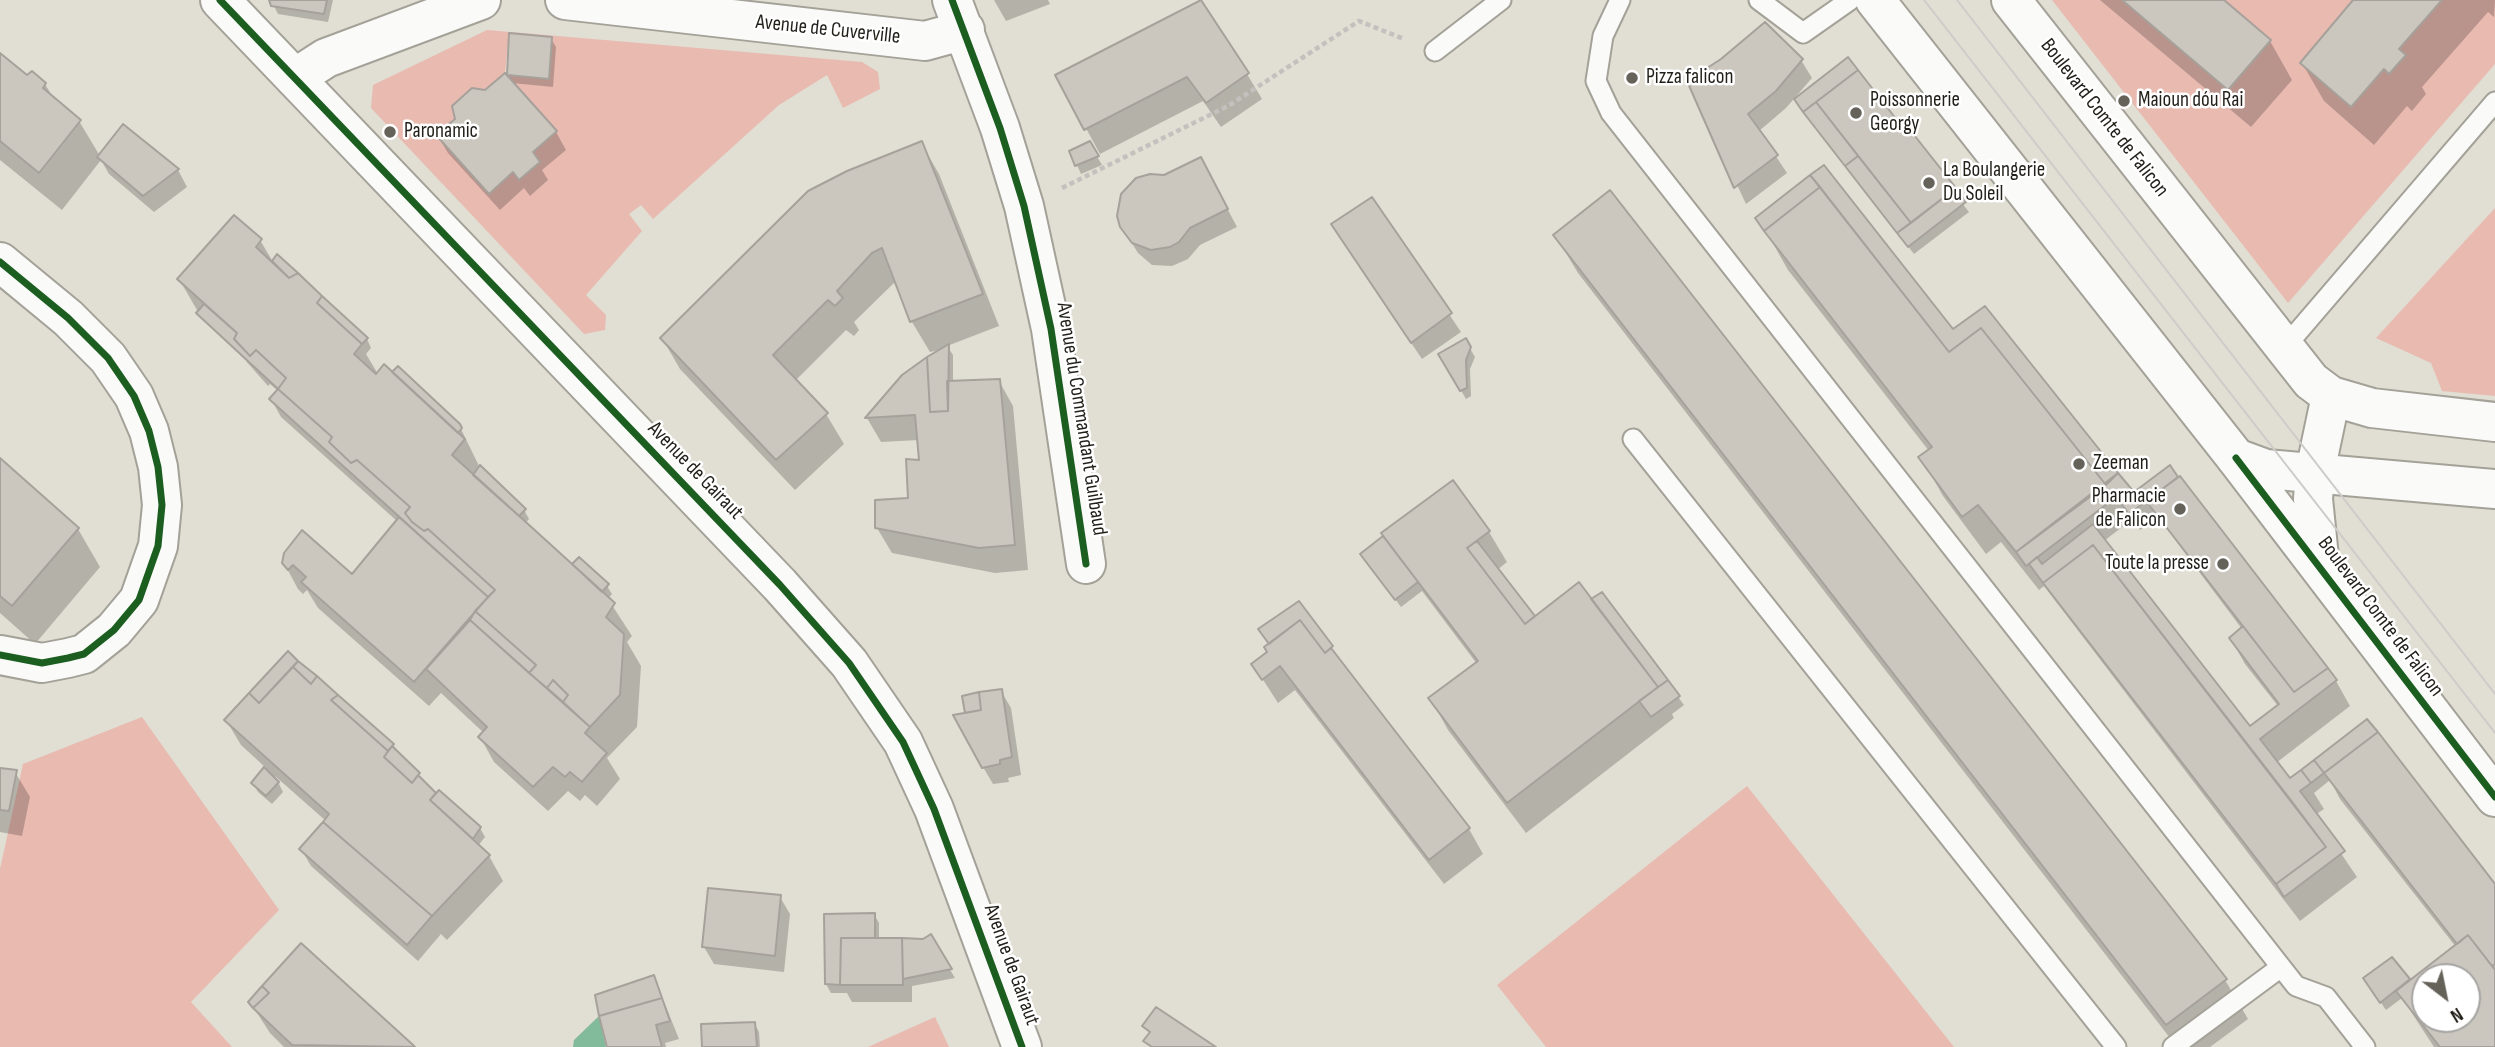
<!DOCTYPE html>
<meta charset="utf-8">
<style>
body{margin:0}
#map{position:relative;width:2495px;height:1047px;overflow:hidden;background:#e1ded3;font-family:"Sofia Sans Condensed",sans-serif}
canvas{display:block}
.north{position:absolute;left:2411px;top:963px;width:70px;height:70px;box-sizing:border-box;background:#fff;border:2px solid #a6a5a3;border-radius:50%;rotate:148deg;font-size:19px;font-weight:700;line-height:28px;text-align:center;color:#211f18}
.north::after{content:'';display:block;margin:auto;width:24px;height:32px;background:#646259;clip-path:polygon(50% 0,100% 100%,50% 72%,0 100%)}
</style>
<div id="map">
<canvas width="2495" height="1047"></canvas>
<div class="north">N</div>
</div>
<script>
const ctx = document.querySelector('canvas').getContext('2d');
ctx.lineJoin = 'round';
function paint(path, color) {
  ctx.fillStyle = color;
  ctx.fill(path, 'evenodd');
}
function poly(rows) {
  const path = new Path2D();
  for (const r of rows) {
    path.moveTo(r[0], r[1]);
    for (let i = 2; i < r.length; i += 2) path.lineTo(r[i], r[i + 1]);
  }
  return path;
}
function trace(path, color, width, dash) {
  ctx.strokeStyle = color;
  ctx.lineWidth = width;
  ctx.lineCap = dash ? 'butt' : 'round';
  ctx.setLineDash(dash || []);
  ctx.stroke(path);
}
function label(font, color, halo, rows, align = 'center') {
  ctx.font = font + ' "Sofia Sans Condensed",sans-serif';
  ctx.lineWidth = 5;
  ctx.setLineDash([]);
  ctx.textBaseline = 'middle';
  ctx.strokeStyle = halo;
  ctx.fillStyle = color;
  for (const [text, x, y, turn = 0] of rows) {
    ctx.save();
    ctx.translate(x, y);
    ctx.rotate((+turn || 0) * Math.PI / 180);
    ctx.textAlign = isNaN(turn) ? turn : align;
    if (halo) ctx.strokeText(text, 0, 0);
    ctx.fillText(text, 0, 0);
    ctx.restore();
  }
}
paint(poly([
 [2052,0,2495,0,2495,64,2288,303],
 [487,30,862,62,878,72,880,89,843,108,827,75,779,105,653,219,641,205,629,214,642,231,586,295,606,315,605,330,584,334,371,108,373,85],
 [509,33,552,37,548,79,507,75,557,131,533,152,539,162,520,180,513,172,437,135,455,119,453,106,472,88,485,90,505,73],
 [2495,208,2495,396,2442,391,2431,363,2376,338],
 [142,717,279,910,191,1002,232,1047,0,1047,0,869,23,764],
 [1747,786,1954,1047,1546,1047,1497,985],
 [935,1017,949,1047,868,1047]
]), '#e8bab0');
paint(poly([
 [599,1016,606,1047,573,1047,574,1040]
]), '#82ba9c');
paint(poly([
 [271,0,333,0,328,22,278,14],
 [994,0,1048,0,1050,4,1006,21],
 [2100,0,2221,0,2270,41,2292,80,2251,127],
 [2356,0,2495,0,2494,17,2488,12,2422,87,2426,94,2412,111,2407,106,2374,145,2324,101,2302,63],
 [511,35,551,39,556,47,553,87,512,83,556,132,566,150,542,170,548,180,530,196,524,188,500,210,448,153,438,136,486,92,509,79],
 [0,56,27,77,45,84,54,99,79,121,100,156,123,126,178,170,187,187,154,212,109,174,101,160,62,210,0,160],
 [1801,60,1812,78,1786,108,1759,131,1787,173,1746,204,1689,82],
 [1847,60,1969,212,1914,254,1801,108],
 [1247,74,1262,99,1221,127,1203,101,1100,154,1057,75],
 [921,143,939,174,999,326,947,346,953,355,953,383,999,381,1013,406,1028,570,995,573,892,553,877,528,910,500,921,462,919,440,881,442,867,418,903,376,944,349,930,352,912,322,896,281,854,322,859,330,854,336,846,330,795,381,826,414,844,444,795,490,680,369,662,338],
 [1089,143,1102,165,1081,174,1071,152],
 [1210,176,1237,227,1200,245,1188,259,1172,266,1152,265,1138,253,1127,235],
 [1610,192,2225,980,2248,1019,2210,1047,2177,1047,1578,273,1555,235],
 [1372,199,1461,332,1422,359,1343,242],
 [260,240,273,262,367,339,371,348,366,354,378,374,392,374,398,369,461,429,479,466,524,510,529,519,525,524,577,571,607,586,612,594,608,599,632,636,627,642,641,666,637,727,607,758,620,779,597,806,585,795,580,801,568,791,548,811,494,762,480,737,484,733,441,693,429,706,318,608,307,590,303,594,298,589,284,563,352,576,398,522,281,417,271,399,278,391,270,384,268,386,246,361,246,357,197,310,179,279],
 [1771,240,1953,331,2134,495,2170,468,2178,480,2180,479,2336,681,2350,706,2276,763,2290,780,2366,721,2495,887,2495,1047,2434,1047,2402,998,2386,1010,2370,987,2392,959,2410,982,2456,947,2340,799,2330,780,2314,793,2324,809,2315,815,2357,877,2300,921,2044,586,2039,590,2001,542,1986,554,1943,496,1921,457,1929,451,1788,270],
 [2127,513,2140,530,2158,517,2242,629,2231,639,2245,664,2278,706,2249,729,2104,541,2126,524,2122,517],
 [2425,977,2467,977,2467,1019,2425,1019],
 [1465,340,1475,357,1470,369,1471,396,1466,399,1440,354],
 [0,460,78,529,100,567,35,644,0,613],
 [1489,532,1507,562,1497,570,1535,619,1591,602,1601,594,1684,705,1672,714,1674,718,1526,833,1448,730,1431,699,1477,664,1422,591,1401,607,1362,554,1385,537],
 [1298,603,1469,829,1483,854,1444,884,1295,690,1278,703,1253,664,1269,652],
 [289,654,393,745,436,796,480,828,485,837,478,846,489,856,503,881,447,940,441,934,418,961,311,866,301,849,326,821,275,776,283,792,272,804,258,792,253,783,266,768,241,745,226,720],
 [1001,691,1011,708,1021,775,1008,778,1009,782,993,784,983,767,967,714],
 [0,769,15,772,30,797,22,836,0,832],
 [780,897,790,914,784,972,714,964,704,947],
 [874,914,879,923,879,939,901,940,904,944,924,941,930,936,955,978,912,986,912,1002,852,1002,847,993,831,993,826,984],
 [301,945,412,1047,284,1047,270,1033,250,1002],
 [654,977,679,1039,665,1043,666,1047,608,1047],
 [754,1023,759,1032,760,1047,704,1047]
]), '#0003');
const building = poly([
 [269,0,327,0,324,14,271,6,269,0],
 [1201,0,1249,73,1206,103,1187,77,1084,130,1055,75,1201,0],
 [2122,0,2224,0,2271,40,2228,90,2122,0],
 [2353,0,2442,0,2399,49,2406,55,2389,74,2384,69,2351,107,2300,63,2353,0],
 [1765,22,1803,59,1776,91,1748,114,1778,155,1734,188,1687,81,1721,59,1765,22],
 [509,33,552,37,549,79,507,75,509,33],
 [0,53,27,75,32,71,46,83,43,88,81,120,39,173,0,141,0,53],
 [1848,57,1858,70,1803,112,1794,99,1848,57],
 [1858,70,1900,124,1903,121,1956,188,1911,223,1816,102,1858,70],
 [505,73,557,131,533,152,540,162,519,180,513,172,489,194,436,135,455,119,452,106,472,88,485,90,505,73],
 [1816,102,1858,156,1845,166,1803,112,1816,102],
 [123,124,179,169,143,196,97,157,123,124],
 [922,141,983,294,910,322,882,248,872,253,837,291,843,298,835,306,828,300,773,355,828,413,776,460,660,338,808,191,847,171,922,141],
 [1090,141,1099,156,1075,166,1069,151,1090,141],
 [1858,156,1911,223,1897,233,1845,166,1858,156],
 [1201,157,1228,209,1190,228,1179,242,1170,247,1151,250,1132,243,1120,227,1117,216,1121,194,1136,178,1150,174,1164,175,1201,157],
 [1824,165,1953,329,1985,306,2118,473,2106,485,1981,328,1949,352,1810,175,1824,165],
 [1810,175,1820,187,1764,231,1755,218,1810,175],
 [1820,187,1949,352,1981,328,2106,485,2016,552,1978,505,1962,517,1918,457,1932,447,1764,231,1820,187],
 [1956,188,1966,202,1908,247,1897,233,1956,188],
 [1610,190,2227,979,2166,1025,1553,235,1610,190],
 [1372,197,1452,313,1411,343,1331,224,1372,197],
 [234,215,262,239,256,247,289,278,298,273,322,296,317,303,362,344,354,354,376,374,384,364,465,439,452,455,615,603,606,617,624,634,620,695,590,727,563,702,568,695,553,680,547,688,529,673,536,665,475,611,495,590,428,529,424,531,412,522,405,513,410,507,357,460,351,463,329,442,332,437,278,389,286,378,256,350,250,356,234,339,237,333,177,279,234,215],
 [277,254,298,273,289,278,272,261,277,254],
 [322,296,368,338,362,344,317,303,322,296],
 [204,304,237,333,234,339,250,356,256,350,286,378,278,389,196,313,204,304],
 [1466,338,1471,347,1466,360,1467,388,1460,391,1438,354,1466,338],
 [949,344,948,411,930,412,927,357,949,344],
 [927,357,930,412,948,411,947,381,1000,379,1015,545,979,548,875,528,875,500,908,498,906,459,919,460,915,415,865,418,902,375,927,357],
 [398,366,460,424,462,428,458,433,392,372,398,366],
 [278,389,332,437,329,442,351,463,357,460,410,507,405,513,412,522,424,531,428,529,495,590,488,597,269,399,278,389],
 [0,458,79,528,12,606,0,596,0,458],
 [480,465,526,509,519,516,473,475,480,465],
 [2170,465,2178,477,2129,514,2116,497,2026,566,2016,552,2118,473,2134,492,2170,465],
 [2180,476,2328,668,2294,692,2146,501,2180,476],
 [1453,480,1490,531,1467,548,1525,624,1579,582,1658,687,1507,803,1428,698,1478,661,1381,533,1453,480],
 [399,517,488,597,414,682,301,582,306,577,293,565,288,570,282,563,284,553,302,530,352,574,399,517],
 [2093,524,2250,726,2279,704,2229,638,2243,626,2294,692,2328,668,2337,680,2260,739,2290,778,2301,770,2311,783,2300,791,2345,851,2284,897,2276,884,2326,847,2290,799,2093,545,2043,583,2029,564,2037,557,2042,564,2093,524],
 [1383,536,1418,582,1395,600,1360,554,1383,536],
 [1477,541,1535,616,1525,624,1467,548,1477,541],
 [2093,545,2326,847,2276,884,2043,583,2093,545],
 [579,557,609,584,602,592,572,564,579,557],
 [1602,592,1668,680,1658,687,1591,599,1602,592],
 [1299,601,1333,646,1325,653,1300,620,1269,644,1258,629,1299,601],
 [475,611,536,665,529,673,470,620,475,611],
 [470,620,590,727,585,733,607,753,582,782,570,772,565,777,553,767,533,787,478,737,487,727,426,669,470,620],
 [1300,620,1325,653,1331,648,1470,828,1429,860,1280,666,1262,680,1251,664,1267,652,1264,647,1300,620],
 [288,651,298,661,259,703,249,693,288,651],
 [298,661,317,676,311,684,293,667,298,661],
 [293,667,311,684,317,676,338,695,331,700,388,751,384,757,412,783,418,775,436,793,430,800,490,855,432,916,323,822,329,814,224,720,249,693,259,703,293,667],
 [553,680,568,695,563,702,547,688,553,680],
 [1668,680,1680,696,1651,717,1639,701,1668,680],
 [1002,689,1012,757,1000,760,1000,764,982,768,953,715,981,710,979,692,1002,689],
 [979,692,981,710,965,713,962,696,979,692],
 [338,695,394,744,388,751,331,700,338,695],
 [2367,719,2378,732,2324,773,2314,760,2367,719],
 [2378,732,2495,884,2495,964,2492,966,2468,935,2457,944,2324,773,2378,732],
 [392,746,420,773,412,783,384,757,392,746],
 [2314,760,2324,773,2311,783,2301,770,2314,760],
 [264,767,279,782,266,796,251,783,264,767],
 [0,768,17,770,9,811,0,810,0,768],
 [439,790,481,827,473,839,430,800,439,790],
 [323,822,432,916,407,945,299,849,323,822],
 [708,888,781,895,775,956,702,947,708,888],
 [875,913,875,938,841,938,840,985,825,984,824,914,875,913],
 [931,934,952,969,903,979,902,938,923,939,931,934],
 [2468,935,2495,970,2495,1047,2440,1047,2396,991,2468,935],
 [2425,977,2467,977,2467,1019,2425,1019,2425,977],
 [841,938,902,938,903,985,840,985,841,938],
 [301,943,412,1044,415,1047,292,1045,253,1008,269,993,262,986,301,943],
 [2392,957,2410,979,2380,1003,2363,978,2392,957],
 [654,975,662,998,599,1016,595,995,654,975],
 [262,986,269,993,253,1008,248,1002,262,986],
 [662,998,670,1021,656,1025,662,1047,607,1047,599,1016,662,998],
 [1156,1007,1216,1047,1152,1047,1143,1041,1150,1032,1142,1026,1156,1007],
 [755,1022,757,1047,702,1047,701,1024,755,1022]
]);
paint(building, '#cbc7bf');
trace(building, '#a6a19a', 2);
const lane = poly([
 [1620,0,1603,36,1596,81,1611,113,2296,986,2326,997,2365,1047],
 [1759,0,1803,33,1850,0],
 [1435,51,1501,0],
 [2284,348,2495,102],
 [1633,439,2116,1047],
 [2173,1047,2281,967]
]);
const street = poly([
 [565,0,925,41,965,30],
 [952,0,1000,128,1024,206,1051,329,1086,564],
 [295,78,326,58,481,0],
 [0,262,68,318,108,358,134,396,149,431,158,467,162,505,158,546,139,600,114,630,84,654,68,658,42,663,0,655],
 [2236,458,2495,797],
 [2320,567,2313,499,2315,472,2331,396]
]);
const secondary = poly([
 [220,0,780,585,849,663,903,742,934,809,1022,1047]
]);
const primary = poly([
 [1875,0,2236,458,2266,469,2495,489],
 [2011,0,2311,381,2331,396,2372,408,2495,422]
]);
trace(lane, '#a3a198', 23);
trace(street, '#a3a198', 42);
trace(secondary, '#a3a198', 42);
trace(primary, '#a3a198', 42);
trace(poly([
 [1062,188,1228,106,1359,21,1404,39]
]), '#c2c1bd', 4.5, [5, 3.5]);
trace(lane, '#fafaf8', 19);
trace(street, '#fafaf8', 38);
trace(secondary, '#fafaf8', 38);
trace(primary, '#fafaf8', 38);
trace(poly([
 [1924,0,2495,733],
 [1957,0,2495,694]
]), '#cdccc9', 2);
trace(poly([
 [220,0,780,585,849,663,903,742,934,809,1022,1047],
 [952,0,1000,128,1024,206,1051,329,1086,564],
 [0,262,68,318,108,358,134,396,149,431,158,467,162,505,158,546,139,600,114,630,84,654,68,658,42,663,0,655],
 [2236,458,2495,797]
]), '#1b5e20', 7);
for (const [x, y, r, color] of [
 [1632,78,7,"#646259"],
 [2124,101,7,"#646259"],
 [1856,113,7,"#646259"],
 [390,132,7,"#646259"],
 [1929,183,7,"#646259"],
 [2079,464,7,"#646259"],
 [2180,509,7,"#646259"],
 [2223,564,7,"#646259"]
]) {
  const dot = new Path2D();
  dot.arc(x, y, r, 0, 2 * Math.PI);
  ctx.fillStyle = color;
  ctx.fill(dot);
  trace(dot, '#fff', 2.5);
}
label('21px', '#211f18', '#fff', [
 ["Avenue de Cuverville",828,30,6],
 ["Boulevard Comte de Falicon",2104,118,52],
 ["Avenue du Commandant Guilbaud",1081,419,81],
 ["Avenue de Gairaut",695,471,46],
 ["Boulevard Comte de Falicon",2380,617,53],
 ["Avenue de Gairaut",1011,965,70]
]);
label('21px', '#211f18', '#fff', [
 ["Pizza falicon",1646,78],
 ["Poissonnerie",1870,101],
 ["Georgy",1870,125],
 ["Maioun dóu Rai",2138,101],
 ["Paronamic",404,132],
 ["La Boulangerie",1943,171],
 ["Du Soleil",1943,195],
 ["Zeeman",2093,464],
 ["Pharmacie",2166,497,"right"],
 ["de Falicon",2166,521,"right"],
 ["Toute la presse",2209,564,"right"]
], 'left');
</script>
